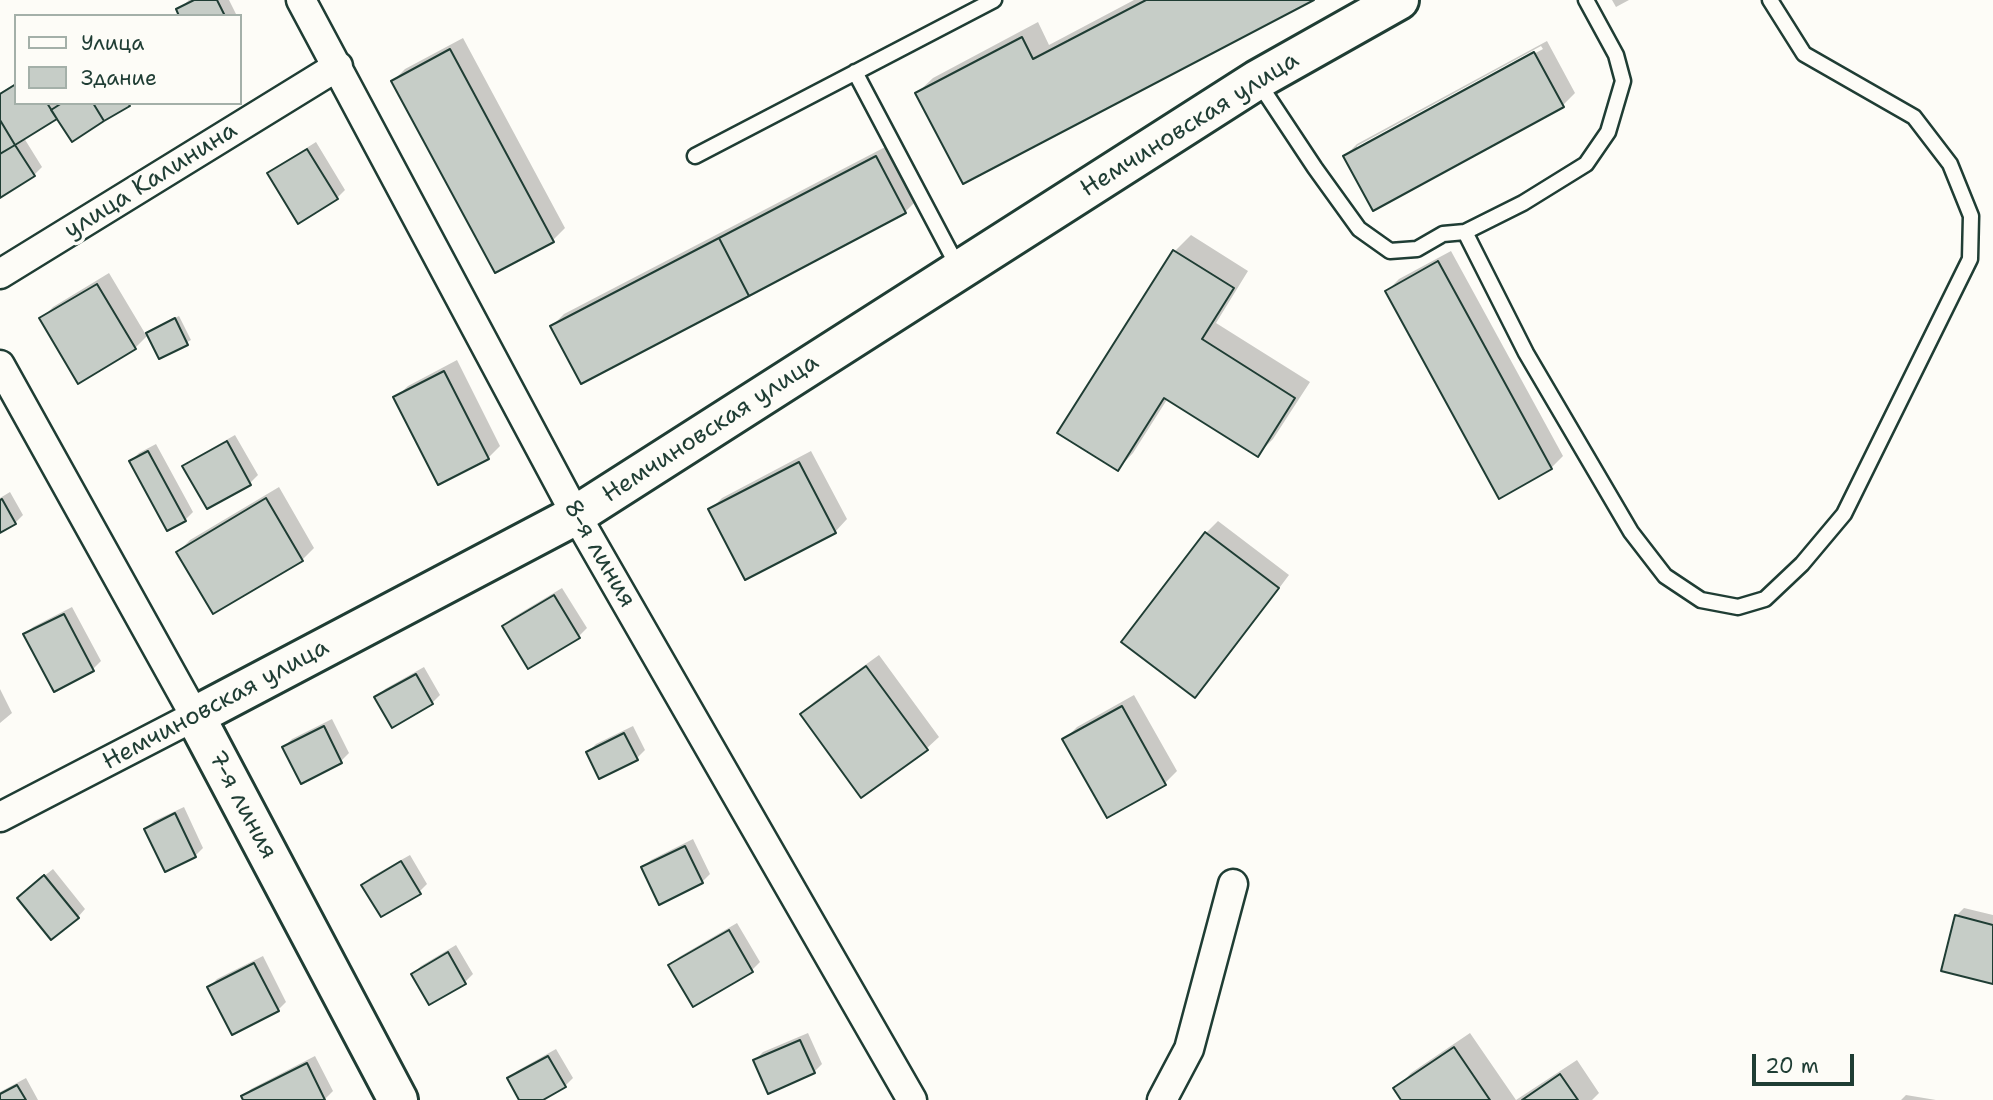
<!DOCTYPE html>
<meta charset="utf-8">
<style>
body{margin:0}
#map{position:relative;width:1993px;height:1100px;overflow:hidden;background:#fdfcf7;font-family:"Shantell Sans",sans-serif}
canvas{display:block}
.legend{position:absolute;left:14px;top:14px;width:228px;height:91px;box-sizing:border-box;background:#fdfcf7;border:2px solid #a4b0a9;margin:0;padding:9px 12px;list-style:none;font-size:21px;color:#1f3d34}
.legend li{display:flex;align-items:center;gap:14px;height:35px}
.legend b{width:35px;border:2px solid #a4b0a9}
.scale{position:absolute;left:1752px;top:1054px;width:102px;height:32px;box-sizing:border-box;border:4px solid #1f3d34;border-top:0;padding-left:9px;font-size:21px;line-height:24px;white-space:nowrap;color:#1f3d34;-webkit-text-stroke:5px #fdfcf7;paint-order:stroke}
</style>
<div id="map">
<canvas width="1993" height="1100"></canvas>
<ul class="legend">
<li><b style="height:9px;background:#fdfcf7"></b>Улица</li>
<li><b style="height:19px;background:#c6cdc7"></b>Здание</li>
</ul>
<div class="scale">20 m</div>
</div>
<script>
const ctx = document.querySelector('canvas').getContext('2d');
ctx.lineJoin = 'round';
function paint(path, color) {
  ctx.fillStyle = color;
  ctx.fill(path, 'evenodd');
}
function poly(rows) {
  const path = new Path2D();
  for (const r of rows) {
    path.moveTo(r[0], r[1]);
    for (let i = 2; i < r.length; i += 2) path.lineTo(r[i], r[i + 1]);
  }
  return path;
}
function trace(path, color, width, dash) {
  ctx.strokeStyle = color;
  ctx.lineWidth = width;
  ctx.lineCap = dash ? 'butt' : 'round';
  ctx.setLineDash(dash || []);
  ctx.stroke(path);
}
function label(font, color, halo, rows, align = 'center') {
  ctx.font = font + ' "Shantell Sans",sans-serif';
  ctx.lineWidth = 7;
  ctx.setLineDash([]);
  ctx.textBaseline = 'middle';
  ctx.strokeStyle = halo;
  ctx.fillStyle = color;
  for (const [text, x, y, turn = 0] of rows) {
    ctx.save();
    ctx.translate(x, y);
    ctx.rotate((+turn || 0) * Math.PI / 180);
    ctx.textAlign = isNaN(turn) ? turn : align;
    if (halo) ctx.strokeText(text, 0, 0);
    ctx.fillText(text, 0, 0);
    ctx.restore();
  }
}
paint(poly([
 [189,0,229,0,237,16,181,16,178,10],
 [1134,0,1310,0,917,93,933,78,1038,22,1049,45],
 [1612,0,1629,0,1616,7],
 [463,38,565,228,553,240,393,81,405,69],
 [1547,41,1575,93,1563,105,1374,208,1345,156,1357,144],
 [1541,46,1543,49,1357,150,1357,146],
 [16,83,16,103,130,103,72,140,57,116,24,138,42,167,34,175,0,196,0,93],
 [316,142,345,190,337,198,299,221,270,174,278,166],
 [889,145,917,200,905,212,552,326,564,314],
 [1191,235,1248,271,1216,323,1310,382,1273,439,1258,454,1168,398,1133,453,1118,469,1060,432,1175,251],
 [1451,251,1563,456,1551,468,1387,291,1399,279],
 [109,273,146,335,152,329,179,316,191,340,160,357,149,334,135,348,41,319,53,307],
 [457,360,500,446,488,458,439,483,395,398,408,386],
 [235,435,258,475,250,483,207,507,185,467,193,459],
 [156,444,193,512,185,520,131,461,139,453],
 [811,451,847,519,835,532,710,510,722,498],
 [279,487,314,548,302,560,178,552,190,540],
 [10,492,23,515,15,523,0,531,0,498],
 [1218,521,1289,575,1207,684,1195,696,1206,533],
 [562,588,587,628,579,636,504,626,512,618],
 [72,607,101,661,93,669,25,635,33,627],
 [879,655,939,737,926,749,802,714,814,702],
 [424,667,440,695,432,703,393,725,377,697,385,689],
 [0,689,12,713,0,723],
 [1134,695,1177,771,1165,783,1065,739,1077,727],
 [332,719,349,753,341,761,301,782,284,747,292,739],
 [633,726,645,750,637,758,588,752,596,744],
 [184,807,203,848,195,856,165,870,146,829,154,821],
 [693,839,710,874,702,882,643,868,651,860],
 [410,855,427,884,419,892,364,885,371,877],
 [53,869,85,909,78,917,27,890],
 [1964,908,1993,915,1993,982,1956,916],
 [737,923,760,962,752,970,694,1004,671,965,679,957],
 [456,945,473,974,465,982,413,974,421,966],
 [263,956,286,1002,278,1010,209,987,217,979],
 [808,1033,822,1064,814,1072,755,1060,763,1052],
 [1470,1033,1516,1100,1403,1100,1396,1089,1411,1073],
 [556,1049,573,1078,565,1086,540,1100,521,1100,509,1079,517,1071],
 [315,1056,333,1091,325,1099,245,1100,243,1097,251,1089],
 [1577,1060,1599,1093,1592,1100,1516,1100],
 [26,1078,38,1100,0,1100,0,1092],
 [1906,1095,1936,1100,1901,1100]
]), '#0003');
const building = poly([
 [194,0,217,0,225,16,179,16,176,9,194,0],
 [1146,0,1314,0,963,184,915,93,1022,37,1033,59,1146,0],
 [450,49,554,242,495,273,391,81,450,49],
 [1534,52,1564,107,1373,211,1343,156,1534,52],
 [16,84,16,103,47,103,57,119,15,145,0,120,0,94,16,84],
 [62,103,93,103,104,121,72,142,51,110,62,103],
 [93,103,128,103,130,106,104,121,93,103],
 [0,120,15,145,0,154,0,120],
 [15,145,35,176,0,198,0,154,15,145],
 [307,149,338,199,298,224,267,173,307,149],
 [876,156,906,213,749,296,719,238,876,156],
 [719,238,749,296,581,384,550,326,719,238],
 [1173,250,1234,288,1202,339,1295,398,1258,457,1164,398,1118,471,1057,433,1173,250],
 [1438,261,1552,469,1499,499,1385,291,1438,261],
 [97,284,136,349,78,384,39,318,97,284],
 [175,318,188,345,159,359,146,333,175,318],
 [444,371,489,459,438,485,393,397,444,371],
 [227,441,251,485,207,509,182,466,227,441],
 [148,451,186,521,167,531,129,461,148,451],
 [799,462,836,533,745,580,708,509,799,462],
 [266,498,303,561,213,614,176,552,266,498],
 [2,499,16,524,0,533,0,500,2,499],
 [1205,532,1279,588,1195,698,1121,642,1205,532],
 [554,595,580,638,528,669,502,626,554,595],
 [64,614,94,671,54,692,23,634,64,614],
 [866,666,928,750,861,798,800,714,866,666],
 [416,674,433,704,392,728,374,697,416,674],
 [1122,706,1166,785,1107,818,1062,739,1122,706],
 [324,726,342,763,301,784,282,747,324,726],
 [624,733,638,760,599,779,586,752,624,733],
 [175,813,196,857,165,872,144,829,175,813],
 [685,846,703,883,659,905,641,867,685,846],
 [401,861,421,894,381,917,361,885,401,861],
 [44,875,79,918,51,940,17,898,44,875],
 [1955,915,1993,925,1993,984,1941,971,1955,915],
 [729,930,753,972,693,1007,668,965,729,930],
 [448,952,466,984,429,1005,411,974,448,952],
 [254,963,279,1011,232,1035,207,987,254,963],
 [800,1040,815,1073,768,1094,753,1060,800,1040],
 [1454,1047,1490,1100,1401,1100,1393,1088,1454,1047],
 [548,1056,566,1087,543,1100,519,1100,507,1078,548,1056],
 [307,1063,325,1100,243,1100,241,1096,307,1063],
 [1560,1074,1578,1100,1522,1100,1560,1074],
 [17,1085,26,1100,0,1100,0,1094,17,1085]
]);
paint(building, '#c6cdc7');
trace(building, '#1f3d34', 2);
const service = poly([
 [855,72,959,269],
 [1258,82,1315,168,1359,229,1390,251,1417,249,1443,234,1465,232,1526,353,1631,532,1665,576,1701,600,1738,607,1765,599,1802,564,1844,514,1970,259,1971,216,1950,164,1914,117,1804,54,1770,0],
 [695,156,994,0],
 [1465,232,1523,203,1586,164,1608,132,1623,81,1616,55,1586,0]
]);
const minor = poly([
 [301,0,576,515,912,1100],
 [0,274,338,66],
 [0,365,195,716,0,817],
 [1162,1100,1189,1049,1233,884]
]);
const secondary = poly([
 [398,1100,195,716,576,515,1257,80,1399,0]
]);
trace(service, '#1f3d34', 19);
trace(minor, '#1f3d34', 33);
trace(secondary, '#1f3d34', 44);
trace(service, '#fdfcf7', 14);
trace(minor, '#fdfcf7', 28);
trace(secondary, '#fdfcf7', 38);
label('24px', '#1f3d34', '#fdfcf7', [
 ["Немчиновская улица",1190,125,-32],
 ["улица Калинина",151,181,-32],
 ["Немчиновская улица",711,429,-33],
 ["8-я линия",599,554,60],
 ["Немчиновская улица",216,705,-28],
 ["7-я линия",242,805,62]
]);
</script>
